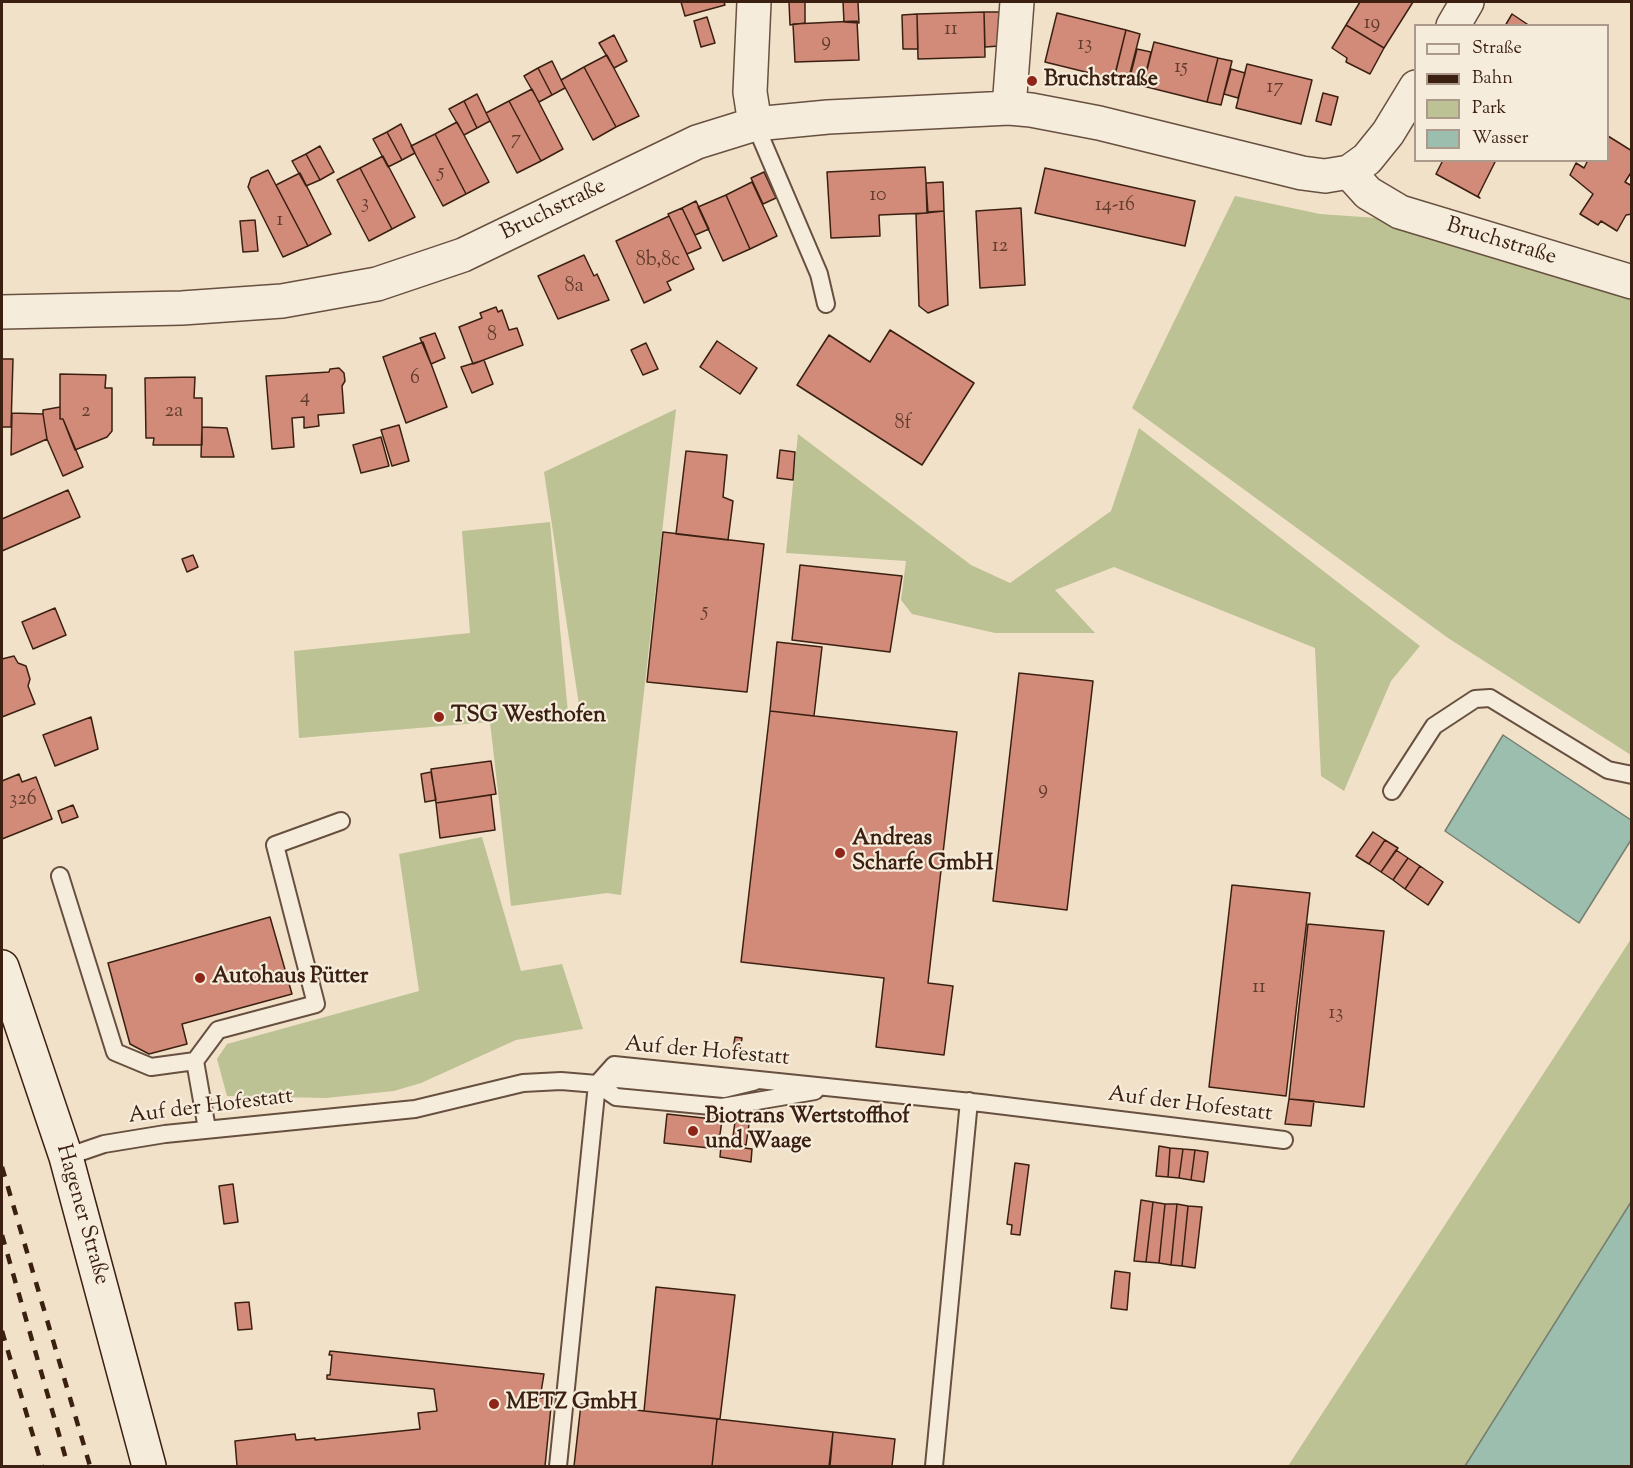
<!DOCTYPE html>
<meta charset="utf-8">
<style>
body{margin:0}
#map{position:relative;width:1633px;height:1468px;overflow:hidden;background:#f1e1c8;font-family:"Sorts Mill Goudy",serif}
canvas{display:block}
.frame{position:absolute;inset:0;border:3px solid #3b2012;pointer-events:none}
.legend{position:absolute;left:1414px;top:24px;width:195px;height:138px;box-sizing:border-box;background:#f6ecdb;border:2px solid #ab9a8b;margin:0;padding:8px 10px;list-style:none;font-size:18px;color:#3b2012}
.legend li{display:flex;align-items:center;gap:12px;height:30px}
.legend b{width:30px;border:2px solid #ab9a8b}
</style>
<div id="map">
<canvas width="1633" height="1468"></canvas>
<div class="frame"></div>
<ul class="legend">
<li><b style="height:8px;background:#f6ecdb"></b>Straße</li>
<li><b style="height:8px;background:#3b2012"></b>Bahn</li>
<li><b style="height:16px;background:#bdc294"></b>Park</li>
<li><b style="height:16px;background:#9cbeaf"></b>Wasser</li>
</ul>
</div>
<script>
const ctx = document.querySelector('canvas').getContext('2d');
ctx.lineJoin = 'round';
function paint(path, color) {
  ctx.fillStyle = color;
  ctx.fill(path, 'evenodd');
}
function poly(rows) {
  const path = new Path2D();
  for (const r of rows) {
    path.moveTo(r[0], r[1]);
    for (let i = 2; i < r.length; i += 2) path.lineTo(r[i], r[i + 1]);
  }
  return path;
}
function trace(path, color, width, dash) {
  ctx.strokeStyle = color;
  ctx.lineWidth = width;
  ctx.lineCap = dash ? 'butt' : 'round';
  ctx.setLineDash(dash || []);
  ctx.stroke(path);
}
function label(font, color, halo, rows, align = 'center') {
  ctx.font = font + ' "Sorts Mill Goudy",serif';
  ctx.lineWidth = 4.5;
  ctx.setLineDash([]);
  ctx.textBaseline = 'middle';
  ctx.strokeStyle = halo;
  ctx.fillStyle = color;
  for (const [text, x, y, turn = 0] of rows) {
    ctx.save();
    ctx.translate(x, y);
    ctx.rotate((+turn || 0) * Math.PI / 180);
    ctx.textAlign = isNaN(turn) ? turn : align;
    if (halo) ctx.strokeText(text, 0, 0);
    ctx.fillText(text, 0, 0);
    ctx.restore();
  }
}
paint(poly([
 [1235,196,1320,214,1391,219,1631,292,1631,755,1448,638,1132,408],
 [676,409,621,895,607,893,511,906,490,722,299,738,294,651,470,633,462,531,550,522,568,713,580,712,544,472],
 [1139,428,1420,646,1391,681,1344,791,1321,776,1315,648,1114,567,1055,590,1095,633,995,633,912,614,901,600,906,561,786,553,798,434,971,565,1010,583,1111,511],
 [482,837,521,971,562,964,583,1029,516,1040,421,1083,394,1091,326,1098,227,1096,217,1059,227,1044,419,991,399,854],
 [1631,939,1631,1202,1465,1466,1288,1466]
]), '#bdc294');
const water = poly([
 [1503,735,1631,820,1631,840,1579,923,1445,831,1503,735],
 [1631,1202,1631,1466,1465,1466,1631,1202]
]);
paint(water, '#9cbeaf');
trace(water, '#757f70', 1.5);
const building = poly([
 [681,2,724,2,725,5,685,16,681,2],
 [789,2,805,2,805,23,790,25,789,2],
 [843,2,858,2,859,23,844,22,843,2],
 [1360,2,1413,2,1384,48,1346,25,1360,2],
 [984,12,999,12,999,46,985,47,984,12],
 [984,12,985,57,918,59,917,14,984,12],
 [1057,13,1126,30,1114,79,1045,62,1057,13],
 [917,14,918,49,903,49,902,15,917,14],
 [1512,14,1530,26,1505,26,1512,14],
 [707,17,715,43,701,47,694,21,707,17],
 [857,21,859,60,795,62,793,24,857,21],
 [1346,25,1384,48,1370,74,1346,62,1347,58,1332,48,1346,25],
 [1126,30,1140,34,1129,77,1115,74,1126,30],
 [614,35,627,61,614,68,599,43,614,35],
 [1154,42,1218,58,1207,102,1143,86,1154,42],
 [1137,49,1151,52,1144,81,1130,77,1137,49],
 [607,55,639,116,616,127,584,67,607,55],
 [1218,58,1232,61,1221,105,1207,102,1218,58],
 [552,61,565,88,552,95,538,68,552,61],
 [1247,64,1312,80,1301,124,1236,108,1247,64],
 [584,67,616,127,593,140,561,80,584,67],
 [538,68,552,95,539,102,524,76,538,68],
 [1231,69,1245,73,1238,98,1224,94,1231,69],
 [532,89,563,149,541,161,509,101,532,89],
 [1323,93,1338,97,1331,125,1316,121,1323,93],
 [477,94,490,121,477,128,464,101,477,94],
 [464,101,477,128,464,135,449,109,464,101],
 [509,101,541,161,517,173,486,113,509,101],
 [457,122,489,182,466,194,435,134,457,122],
 [401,124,415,153,402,160,387,132,401,124],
 [387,132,402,160,388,167,373,139,387,132],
 [435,134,466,194,443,206,411,146,435,134],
 [1608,136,1632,151,1632,171,1625,182,1632,186,1632,214,1626,215,1617,231,1601,221,1598,225,1580,214,1593,194,1570,175,1576,163,1584,168,1588,160,1608,160,1608,136],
 [320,146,334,172,320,180,306,154,320,146],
 [306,154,320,180,306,186,292,161,306,154],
 [383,156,415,217,392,229,360,168,383,156],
 [1443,160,1496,160,1478,196,1480,198,1436,174,1443,160],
 [925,167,928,213,879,215,880,236,831,238,827,172,925,167],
 [360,168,392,229,369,241,337,180,360,168],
 [1045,168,1195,201,1185,246,1035,213,1045,168],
 [268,170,308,246,283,257,248,187,251,178,268,170],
 [764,172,776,198,763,204,751,178,764,172],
 [300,173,331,234,308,246,276,185,300,173],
 [752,182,777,236,750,249,726,195,752,182],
 [943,182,944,211,927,212,926,183,943,182],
 [726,195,750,249,723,261,698,207,726,195],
 [696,201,709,229,695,235,682,208,696,201],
 [682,208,701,248,687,254,668,214,682,208],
 [1021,208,1025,285,980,288,976,211,1021,208],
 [944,211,948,305,928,313,919,306,916,214,944,211],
 [669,216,694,269,667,282,671,290,644,303,616,241,669,216],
 [255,220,258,251,243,252,240,221,255,220],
 [584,255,594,276,597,274,609,300,558,319,538,276,584,255],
 [496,307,498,312,502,310,509,330,517,328,523,345,473,364,459,327,482,318,480,313,496,307],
 [890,330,974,383,922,465,797,385,829,335,870,362,890,330],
 [435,333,445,358,431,364,420,338,435,333],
 [717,341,757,368,740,394,700,367,717,341],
 [423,342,447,407,406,423,383,357,423,342],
 [646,343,658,369,643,375,631,350,646,343],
 [2,359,13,359,11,427,2,427,2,359],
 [484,360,493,384,472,393,461,367,484,360],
 [339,368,344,373,345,381,342,386,344,413,318,415,319,426,304,428,304,417,292,418,294,447,272,449,266,376,329,372,330,369,339,368],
 [60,374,106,375,105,388,112,388,112,431,107,437,75,450,63,419,60,419,60,374],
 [195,377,194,398,202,398,202,445,153,445,154,438,146,438,145,378,195,377],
 [60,407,60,419,63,419,83,467,63,476,47,439,43,414,43,410,60,407],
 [12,413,43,414,47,439,11,455,12,413],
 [399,425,409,461,392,466,381,430,399,425],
 [202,427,227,428,234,457,201,457,202,427],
 [381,437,389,466,361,473,353,445,381,437],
 [780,450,795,452,793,480,777,478,780,450],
 [686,451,727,455,723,497,733,501,728,540,676,534,686,451],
 [68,490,80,517,2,551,2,519,68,490],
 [663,532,764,544,747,692,647,682,663,532],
 [193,555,198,567,187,572,182,559,193,555],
 [800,565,902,576,890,652,792,640,800,565],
 [55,608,66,635,33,649,22,622,55,608],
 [777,642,822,647,814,716,770,711,777,642],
 [14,656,18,663,26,666,30,679,28,686,35,704,2,717,2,659,14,656],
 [1019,673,1093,681,1067,910,993,901,1019,673],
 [770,711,957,732,928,983,953,986,944,1055,876,1047,884,978,741,962,770,711],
 [91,717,98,749,55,766,43,735,91,717],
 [491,761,496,794,436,803,431,769,491,761],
 [431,772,436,800,425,802,421,774,431,772],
 [19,774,22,782,36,777,52,819,2,839,2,781,19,774],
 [491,795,495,830,440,838,436,803,491,795],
 [73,805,78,817,62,823,58,811,73,805],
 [1373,832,1385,840,1369,864,1356,856,1373,832],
 [1385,840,1398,848,1381,872,1369,864,1385,840],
 [1396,850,1408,858,1393,880,1381,872,1396,850],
 [1408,858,1420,866,1405,889,1393,880,1408,858],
 [1420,866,1443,882,1428,905,1405,889,1420,866],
 [1232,885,1310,893,1286,1096,1209,1087,1232,885],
 [270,917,292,994,182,1024,187,1044,149,1054,130,1044,108,963,270,917],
 [1308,924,1384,931,1364,1107,1289,1099,1308,924],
 [735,1037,742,1038,740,1050,733,1049,735,1037],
 [1289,1099,1314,1101,1311,1126,1285,1124,1289,1099],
 [667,1114,722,1120,718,1149,664,1143,667,1114],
 [735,1122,749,1124,746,1145,732,1143,735,1122],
 [721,1145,752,1149,751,1162,720,1157,721,1145],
 [1159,1146,1170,1148,1168,1177,1156,1176,1159,1146],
 [1170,1148,1183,1149,1179,1178,1168,1177,1170,1148],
 [1183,1149,1195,1150,1191,1180,1179,1178,1183,1149],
 [1195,1150,1208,1152,1204,1182,1191,1180,1195,1150],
 [1015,1163,1029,1165,1020,1235,1011,1234,1012,1225,1007,1224,1015,1163],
 [233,1184,238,1222,224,1224,219,1186,233,1184],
 [1141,1200,1153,1202,1146,1262,1134,1261,1141,1200],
 [1153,1202,1165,1204,1159,1263,1146,1262,1153,1202],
 [1165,1204,1177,1204,1171,1265,1159,1263,1165,1204],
 [1177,1204,1188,1206,1182,1266,1171,1265,1177,1204],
 [1188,1206,1202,1207,1195,1268,1182,1266,1188,1206],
 [1115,1271,1130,1273,1127,1310,1111,1308,1115,1271],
 [656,1287,735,1295,720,1419,644,1411,656,1287],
 [249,1302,252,1329,238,1330,235,1303,249,1302],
 [330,1351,544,1374,540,1398,552,1397,545,1466,237,1466,235,1441,295,1434,296,1440,315,1438,315,1440,420,1429,418,1413,437,1411,434,1389,327,1379,327,1375,330,1375,332,1355,329,1355,330,1351],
 [581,1404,717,1419,712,1466,574,1466,581,1404],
 [717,1419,833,1432,829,1466,712,1466,717,1419],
 [833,1432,895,1439,892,1466,830,1466,833,1432]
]);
paint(building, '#d28b79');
trace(building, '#3b2012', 1.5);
const lane = poly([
 [755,124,819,274,826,304],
 [1392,791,1434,726,1475,699,1490,698,1608,770,1632,775],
 [60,876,115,1052,151,1067,195,1061,218,1030,316,1004,275,845,341,821],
 [195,1061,207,1129],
 [597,1084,616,1097,722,1107,815,1091],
 [598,1084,617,1079,724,1089,753,1082],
 [66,1157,104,1144,165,1134,415,1109,523,1083,561,1081,597,1084,614,1065,981,1103,1284,1140],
 [558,1466,597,1084],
 [934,1466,969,1101]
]);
const street = poly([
 [754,2,750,92,755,124],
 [1453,26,1467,2],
 [1009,108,1017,2],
 [1349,172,1368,193,1400,212,1632,282],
 [2,312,182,308,282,301,377,284,463,255,697,142,755,124,828,117,1009,108,1031,110,1099,123,1302,173,1325,176,1349,172,1367,159,1388,133,1416,87]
]);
const secondary = poly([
 [2,967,66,1157,149,1466]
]);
trace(lane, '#685040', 20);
trace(street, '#685040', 36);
trace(secondary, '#3b2012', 36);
trace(lane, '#f6ecdb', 16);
trace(street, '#f6ecdb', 33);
trace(secondary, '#f6ecdb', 33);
trace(poly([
 [2,1167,90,1466],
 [2,1235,68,1466],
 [2,1331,42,1466]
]), '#3b2012', 4.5, [10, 10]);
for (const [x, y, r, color] of [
 [1032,81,6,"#8f2418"],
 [439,717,6,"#8f2418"],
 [840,853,6,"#8f2418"],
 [200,978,6,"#8f2418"],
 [693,1131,6,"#8f2418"],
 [494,1404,6,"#8f2418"]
]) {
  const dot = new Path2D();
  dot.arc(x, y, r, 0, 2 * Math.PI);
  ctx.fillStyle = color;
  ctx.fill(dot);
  trace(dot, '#f6ecdb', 2);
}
label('20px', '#613b2c', null, [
 ["19",1372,25],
 ["11",951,31],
 ["9",826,43],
 ["13",1085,46],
 ["15",1181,69],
 ["17",1275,89],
 ["7",516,141],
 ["5",441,174],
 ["10",878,197],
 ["3",365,205],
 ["14-16",1115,207],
 ["1",280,222],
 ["12",1000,248],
 ["8b,8c",658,262],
 ["8a",574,288],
 ["8",492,337],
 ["6",415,380],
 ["4",305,399],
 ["2",86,413],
 ["2a",174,413],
 ["8f",903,425],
 ["5",705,613],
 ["9",1043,791],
 ["326",23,801],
 ["11",1259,989],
 ["13",1336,1015]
]);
label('bold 22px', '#3b2012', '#f6ecdb', [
 ["Bruchstraße",1044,81],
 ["TSG Westhofen",451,717],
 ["Andreas",852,840],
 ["Scharfe GmbH",852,865],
 ["Autohaus Pütter",212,978],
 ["Biotrans Wertstoffhof",705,1118],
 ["und Waage",705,1143],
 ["METZ GmbH",506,1404]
], 'left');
label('22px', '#3b2012', '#f6ecdb', [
 ["Bruchstraße",554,211,-26],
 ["Bruchstraße",1501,243,17],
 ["Auf der Hofestatt",707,1053,5],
 ["Auf der Hofestatt",1190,1106,7],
 ["Auf der Hofestatt",211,1108,-7],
 ["Hagener Straße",81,1215,74]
]);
</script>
